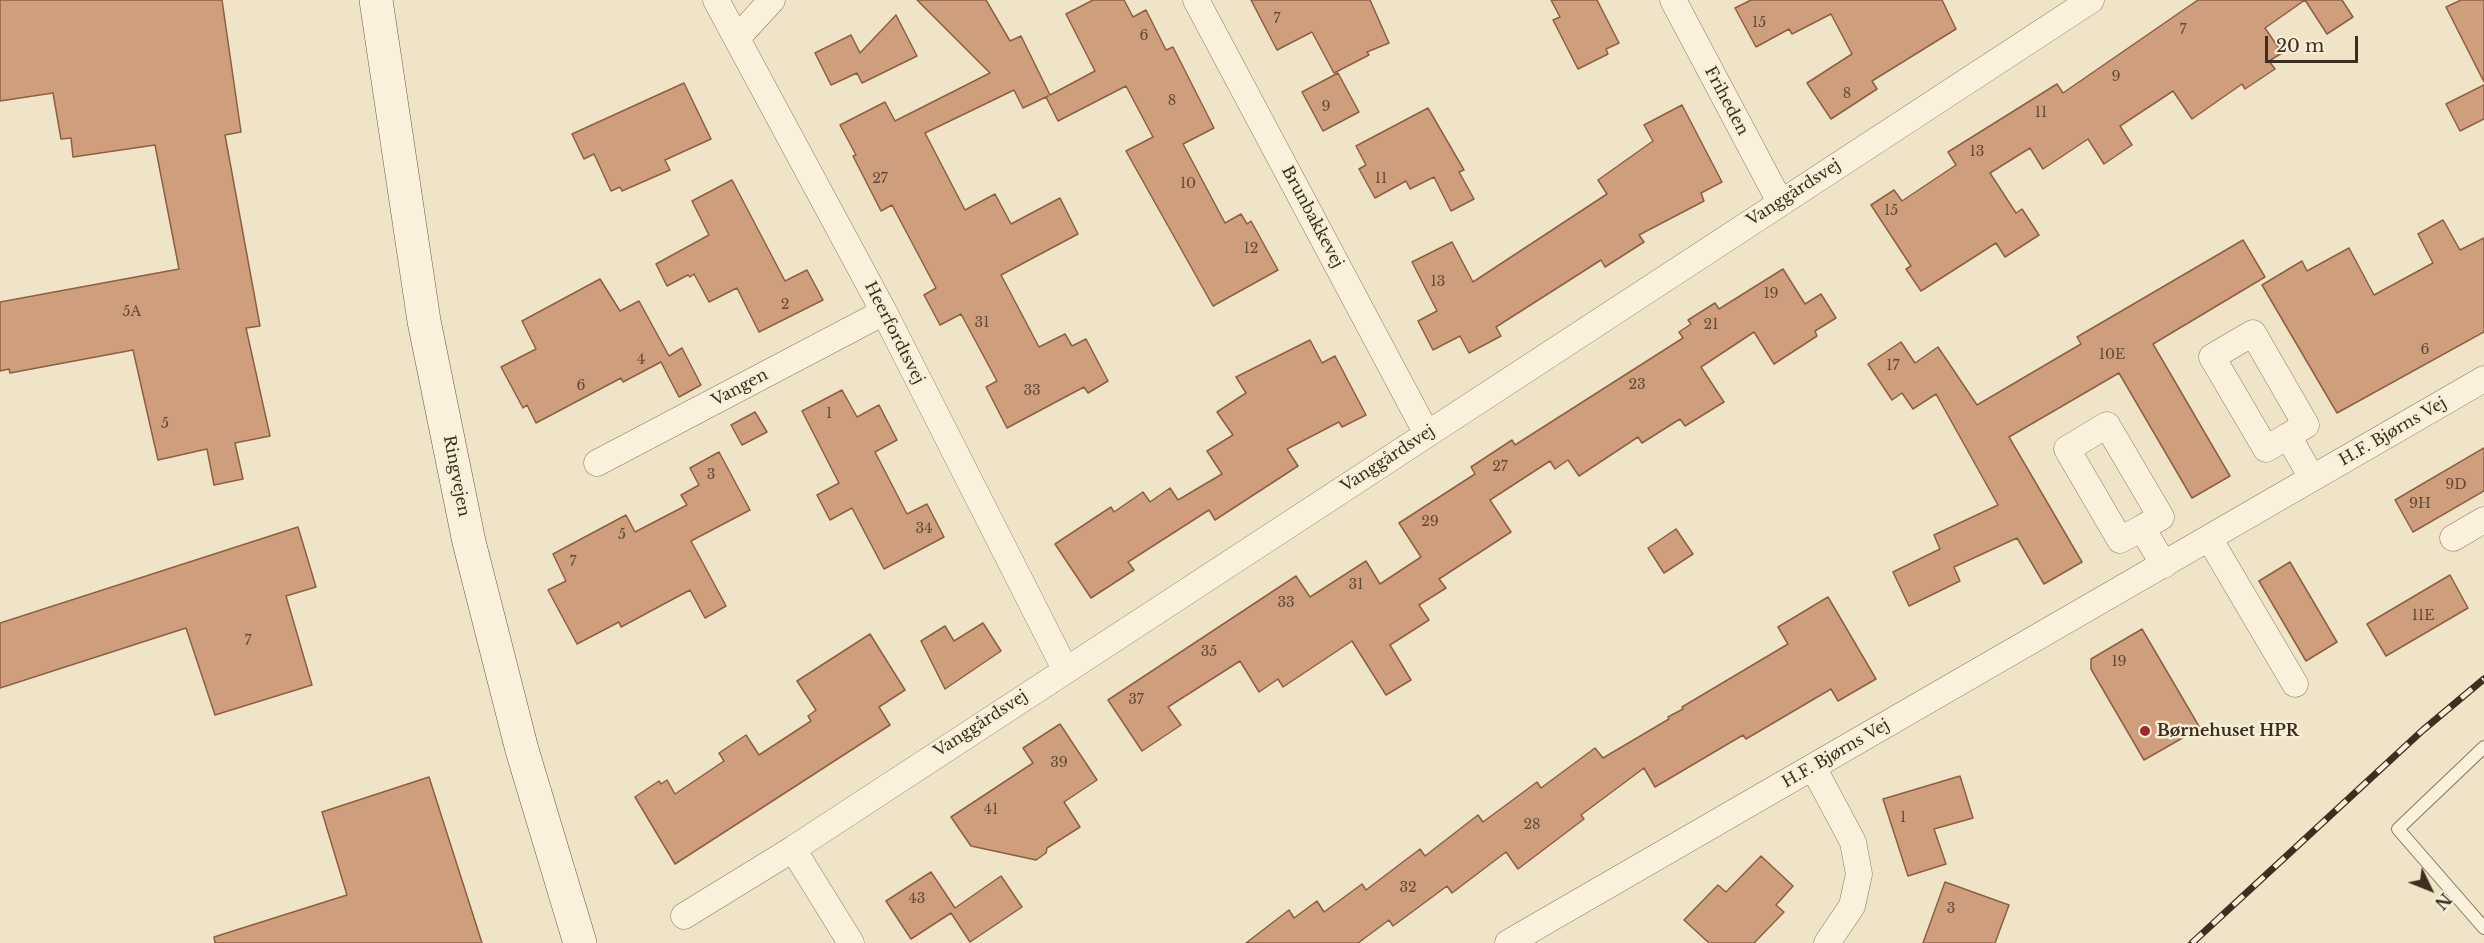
<!DOCTYPE html>
<meta charset="utf-8">
<style>
body{margin:0}
#map{position:relative;width:2484px;height:943px;overflow:hidden;background:#f0e4c8;font-family:"Libre Baskerville",serif}
canvas{display:block}
.north{position:absolute;left:2400px;top:859px;width:60px;height:60px;-webkit-text-stroke:4px #f7eed8;paint-order:stroke;rotate:133deg;font-size:16px;font-weight:700;line-height:24px;text-align:center;color:#3d2e20}
.north::after{content:'';display:block;margin:auto;width:21px;height:27px;background:#3d2e20;clip-path:polygon(50% 0,100% 100%,50% 72%,0 100%)}
.scale{position:absolute;left:2265px;top:36px;width:93px;height:27px;box-sizing:border-box;border:3px solid #3d2e20;border-top:0;padding-left:8px;font-size:18px;line-height:21px;white-space:nowrap;color:#3d2e20;-webkit-text-stroke:4px #f7eed8;paint-order:stroke}
</style>
<div id="map">
<canvas width="2484" height="943"></canvas>
<div class="north">N</div>
<div class="scale">20 m</div>
</div>
<script>
const ctx = document.querySelector('canvas').getContext('2d');
ctx.lineJoin = 'round';
function paint(path, color) {
  ctx.fillStyle = color;
  ctx.fill(path, 'evenodd');
}
function poly(rows) {
  const path = new Path2D();
  for (const r of rows) {
    path.moveTo(r[0], r[1]);
    for (let i = 2; i < r.length; i += 2) path.lineTo(r[i], r[i + 1]);
  }
  return path;
}
function trace(path, color, width, dash) {
  ctx.strokeStyle = color;
  ctx.lineWidth = width;
  ctx.lineCap = dash ? 'butt' : 'round';
  ctx.setLineDash(dash || []);
  ctx.stroke(path);
}
function label(font, color, halo, rows, align = 'center') {
  ctx.font = font + ' "Libre Baskerville",serif';
  ctx.lineWidth = 5;
  ctx.setLineDash([]);
  ctx.textBaseline = 'middle';
  ctx.strokeStyle = halo;
  ctx.fillStyle = color;
  for (const [text, x, y, turn = 0] of rows) {
    ctx.save();
    ctx.translate(x, y);
    ctx.rotate((+turn || 0) * Math.PI / 180);
    ctx.textAlign = isNaN(turn) ? turn : align;
    if (halo) ctx.strokeText(text, 0, 0);
    ctx.fillText(text, 0, 0);
    ctx.restore();
  }
}
const building = poly([
 [0,0,222,0,241,132,225,135,260,326,246,328,270,436,235,443,243,479,214,485,207,449,158,460,133,350,10,373,9,369,0,371,0,302,179,269,155,145,73,157,71,138,61,139,53,93,0,101,0,0],
 [917,0,986,0,1010,41,1021,36,1050,95,1095,71,1066,14,1093,0,1124,0,1133,17,1146,10,1166,50,1173,47,1214,128,1183,144,1225,223,1241,214,1247,224,1251,221,1278,270,1213,306,1126,151,1153,137,1126,86,1058,121,1046,97,1048,96,1023,108,1014,90,925,133,965,210,995,194,1011,224,1060,198,1078,234,1001,275,1039,347,1065,334,1072,346,1086,339,1108,381,1088,393,1084,387,1007,428,986,387,997,381,961,314,940,325,924,295,936,288,892,205,881,211,853,156,856,155,840,125,885,102,895,121,990,73,917,0],
 [1251,0,1370,0,1389,43,1367,52,1369,55,1334,73,1312,32,1277,50,1251,0],
 [1551,0,1597,0,1619,43,1606,49,1608,54,1578,69,1553,20,1560,17,1551,0],
 [1751,0,1942,0,1956,29,1872,81,1877,89,1831,119,1807,83,1852,54,1831,14,1792,34,1789,29,1756,47,1735,8,1751,0],
 [2198,0,2305,0,2265,28,2282,53,2269,61,2275,69,2245,89,2242,84,2192,119,2173,91,2120,126,2132,145,2104,164,2088,139,2043,169,2030,148,1990,173,2016,213,2022,209,2039,235,2005,257,1996,243,1921,291,1906,269,1911,266,1871,205,1894,190,1902,201,1956,165,1948,152,2057,84,2063,93,2198,0],
 [2305,0,2342,0,2353,17,2327,34,2305,0],
 [2461,0,2484,0,2484,82,2446,7,2461,0],
 [896,15,917,56,862,83,857,73,831,85,815,53,851,35,860,53,896,15],
 [1338,73,1359,112,1323,131,1302,92,1338,73],
 [684,83,711,139,665,160,670,170,622,191,620,187,611,191,594,154,584,159,572,134,684,83],
 [2484,85,2484,119,2460,131,2446,104,2484,85],
 [1682,105,1722,182,1701,193,1704,201,1639,235,1644,242,1605,267,1601,260,1496,327,1501,336,1469,353,1460,336,1433,350,1418,321,1437,311,1412,262,1452,242,1473,282,1607,194,1598,180,1653,141,1644,125,1682,105],
 [1428,108,1464,170,1459,172,1474,199,1451,211,1434,177,1410,189,1406,181,1375,198,1359,169,1366,165,1356,146,1428,108],
 [732,180,785,281,807,270,823,300,759,332,737,288,709,302,694,274,690,277,688,275,667,286,656,264,709,235,692,201,732,180],
 [2443,220,2460,250,2484,238,2484,332,2337,413,2262,285,2302,261,2307,271,2349,248,2374,295,2433,263,2418,234,2443,220],
 [2243,240,2265,277,2153,344,2230,476,2192,498,2119,373,2009,437,2082,562,2044,584,2017,538,1954,567,1960,581,1909,606,1893,572,1940,549,1934,535,1998,505,1936,394,1913,409,1902,393,1892,400,1868,364,1901,342,1915,363,1938,347,1977,405,2081,344,2077,337,2243,240],
 [1783,269,1805,304,1821,294,1836,318,1815,331,1817,336,1774,364,1754,332,1701,367,1724,402,1685,426,1680,419,1642,443,1638,437,1579,476,1568,460,1555,469,1550,461,1490,500,1511,532,1439,579,1446,588,1419,605,1429,620,1390,645,1411,680,1386,695,1352,641,1283,687,1278,679,1259,692,1240,661,1168,707,1181,725,1142,751,1108,700,1296,576,1310,597,1366,561,1380,584,1421,557,1399,523,1475,474,1471,467,1512,440,1515,445,1683,338,1679,332,1691,324,1688,320,1715,303,1719,309,1783,269],
 [600,279,620,311,639,301,669,356,682,348,701,385,679,397,661,362,623,382,621,378,536,423,527,405,523,408,501,367,536,349,522,321,600,279],
 [1310,340,1322,363,1335,356,1366,415,1342,427,1339,422,1287,449,1298,466,1215,520,1209,510,1128,562,1134,570,1091,598,1055,544,1111,507,1114,512,1143,492,1150,502,1170,488,1178,500,1222,474,1207,451,1233,435,1217,412,1246,393,1236,377,1310,340],
 [842,390,857,417,879,405,897,440,875,452,907,514,927,504,944,537,884,569,852,508,830,520,817,495,839,483,802,411,842,390],
 [755,412,767,432,742,445,731,425,755,412],
 [2484,448,2484,491,2413,532,2395,500,2484,448],
 [719,452,750,510,691,541,726,606,705,618,690,590,621,627,619,622,577,644,548,590,566,581,553,554,626,515,635,532,687,505,681,495,699,485,690,468,719,452],
 [298,527,316,587,286,596,312,685,215,715,186,628,0,688,0,623,298,527],
 [1676,529,1693,554,1664,573,1648,548,1676,529],
 [2290,562,2337,642,2306,661,2259,581,2290,562],
 [2450,575,2468,608,2386,656,2367,624,2450,575],
 [1828,597,1876,679,1838,701,1831,689,1746,739,1743,735,1655,787,1644,768,1581,815,1584,819,1518,869,1506,852,1452,893,1447,886,1393,926,1389,920,1358,943,1246,943,1289,910,1294,918,1317,901,1324,912,1362,884,1366,890,1420,849,1425,856,1478,815,1483,822,1537,782,1541,788,1595,748,1603,758,1669,719,1668,717,1683,709,1682,707,1788,644,1778,627,1828,597],
 [983,623,1001,651,945,689,921,641,945,626,954,641,983,623],
 [2142,629,2200,728,2144,760,2091,669,2091,659,2142,629],
 [870,634,905,690,879,707,890,725,675,864,635,797,659,781,661,784,667,780,675,794,724,761,719,753,746,735,759,755,811,721,808,716,816,710,797,681,870,634],
 [1060,724,1097,780,1064,802,1080,827,1047,848,1046,853,1036,860,971,846,951,817,1033,763,1023,748,1060,724],
 [1960,776,1973,818,1934,829,1946,864,1908,876,1883,799,1960,776],
 [429,777,482,943,215,943,214,937,347,895,322,812,429,777],
 [1761,856,1793,886,1776,905,1784,912,1754,943,1709,943,1684,920,1718,885,1726,892,1761,856],
 [931,872,955,908,1001,876,1022,907,970,942,951,913,911,939,886,901,931,872],
 [1945,882,2009,905,1995,943,1923,943,1945,882]
]);
paint(building, '#cf9f7d');
trace(building, '#8d5f41', 1.5);
const lane = poly([
 [2484,747,2398,829,2484,928]
]);
const street = poly([
 [716,0,884,312,1065,669],
 [1196,0,1427,434],
 [1673,0,1780,202],
 [737,38,772,0],
 [2288,436,2266,449,2212,357,2253,333,2306,425,2288,436,2312,478],
 [597,463,884,312],
 [2142,528,2120,540,2067,449,2107,425,2161,517,2142,528,2164,565],
 [2209,538,2295,684],
 [2453,538,2484,520],
 [1813,767,1853,842,1859,874,1852,906,1827,943],
 [793,849,851,943],
 [684,916,793,849,2091,0],
 [1508,943,2484,379]
]);
const secondary = poly([
 [376,0,424,321,469,542,522,750,580,943]
]);
trace(lane, '#8d765c', 14);
trace(street, '#8d765c', 27);
trace(secondary, '#6f573f', 34);
trace(lane, '#faf1dc', 12);
trace(street, '#faf1dc', 26);
trace(secondary, '#faf1dc', 33);
const rail = poly([
 [2192,943,2423,730,2484,679]
]);
trace(rail, '#3d2e20', 7);
trace(rail, '#f7eed8', 4.5, [14]);
for (const [x, y, r, color] of [
 [2145,731,6,"#9e2a2b"]
]) {
  const dot = new Path2D();
  dot.arc(x, y, r, 0, 2 * Math.PI);
  ctx.fillStyle = color;
  ctx.fill(dot);
  trace(dot, '#f7eed8', 2);
}
label('14px', '#624a37', null, [
 ["7",1277,19],
 ["15",1759,23],
 ["7",2183,30],
 ["6",1144,36],
 ["9",2116,77],
 ["8",1847,94],
 ["8",1172,101],
 ["9",1326,107],
 ["11",2041,113],
 ["13",1977,152],
 ["27",880,179],
 ["11",1381,179],
 ["10",1188,184],
 ["15",1891,211],
 ["12",1251,249],
 ["13",1438,282],
 ["19",1771,294],
 ["2",785,305],
 ["5A",132,312],
 ["31",982,323],
 ["21",1711,325],
 ["6",2425,350],
 ["10E",2112,355],
 ["4",641,360],
 ["17",1893,366],
 ["23",1637,385],
 ["6",581,386],
 ["33",1032,391],
 ["1",829,414],
 ["5",165,424],
 ["27",1500,467],
 ["3",711,475],
 ["9D",2456,485],
 ["9H",2420,504],
 ["29",1430,522],
 ["34",924,529],
 ["5",622,535],
 ["7",573,562],
 ["31",1356,585],
 ["33",1286,603],
 ["11E",2423,616],
 ["7",248,641],
 ["35",1209,652],
 ["19",2119,662],
 ["37",1136,700],
 ["39",1059,763],
 ["41",991,810],
 ["1",1903,818],
 ["28",1532,825],
 ["32",1408,888],
 ["43",917,899],
 ["3",1951,909]
]);
label('16px', '#3d2e20', '#f7eed8', [
 ["Friheden",1726,101,62],
 ["Vanggårdsvej",1794,193,-33],
 ["Brunbakkevej",1312,217,62],
 ["Heerfordtsvej",894,333,63],
 ["Vangen",740,388,-28],
 ["H.F. Bjørns Vej",2393,432,-30],
 ["Vanggårdsvej",1388,459,-33],
 ["Ringvejen",456,476,79],
 ["Vanggårdsvej",981,724,-33],
 ["H.F. Bjørns Vej",1836,754,-30]
]);
label('bold 16px', '#3d2e20', '#f7eed8', [
 ["Børnehuset HPR",2157,731]
], 'left');
</script>
